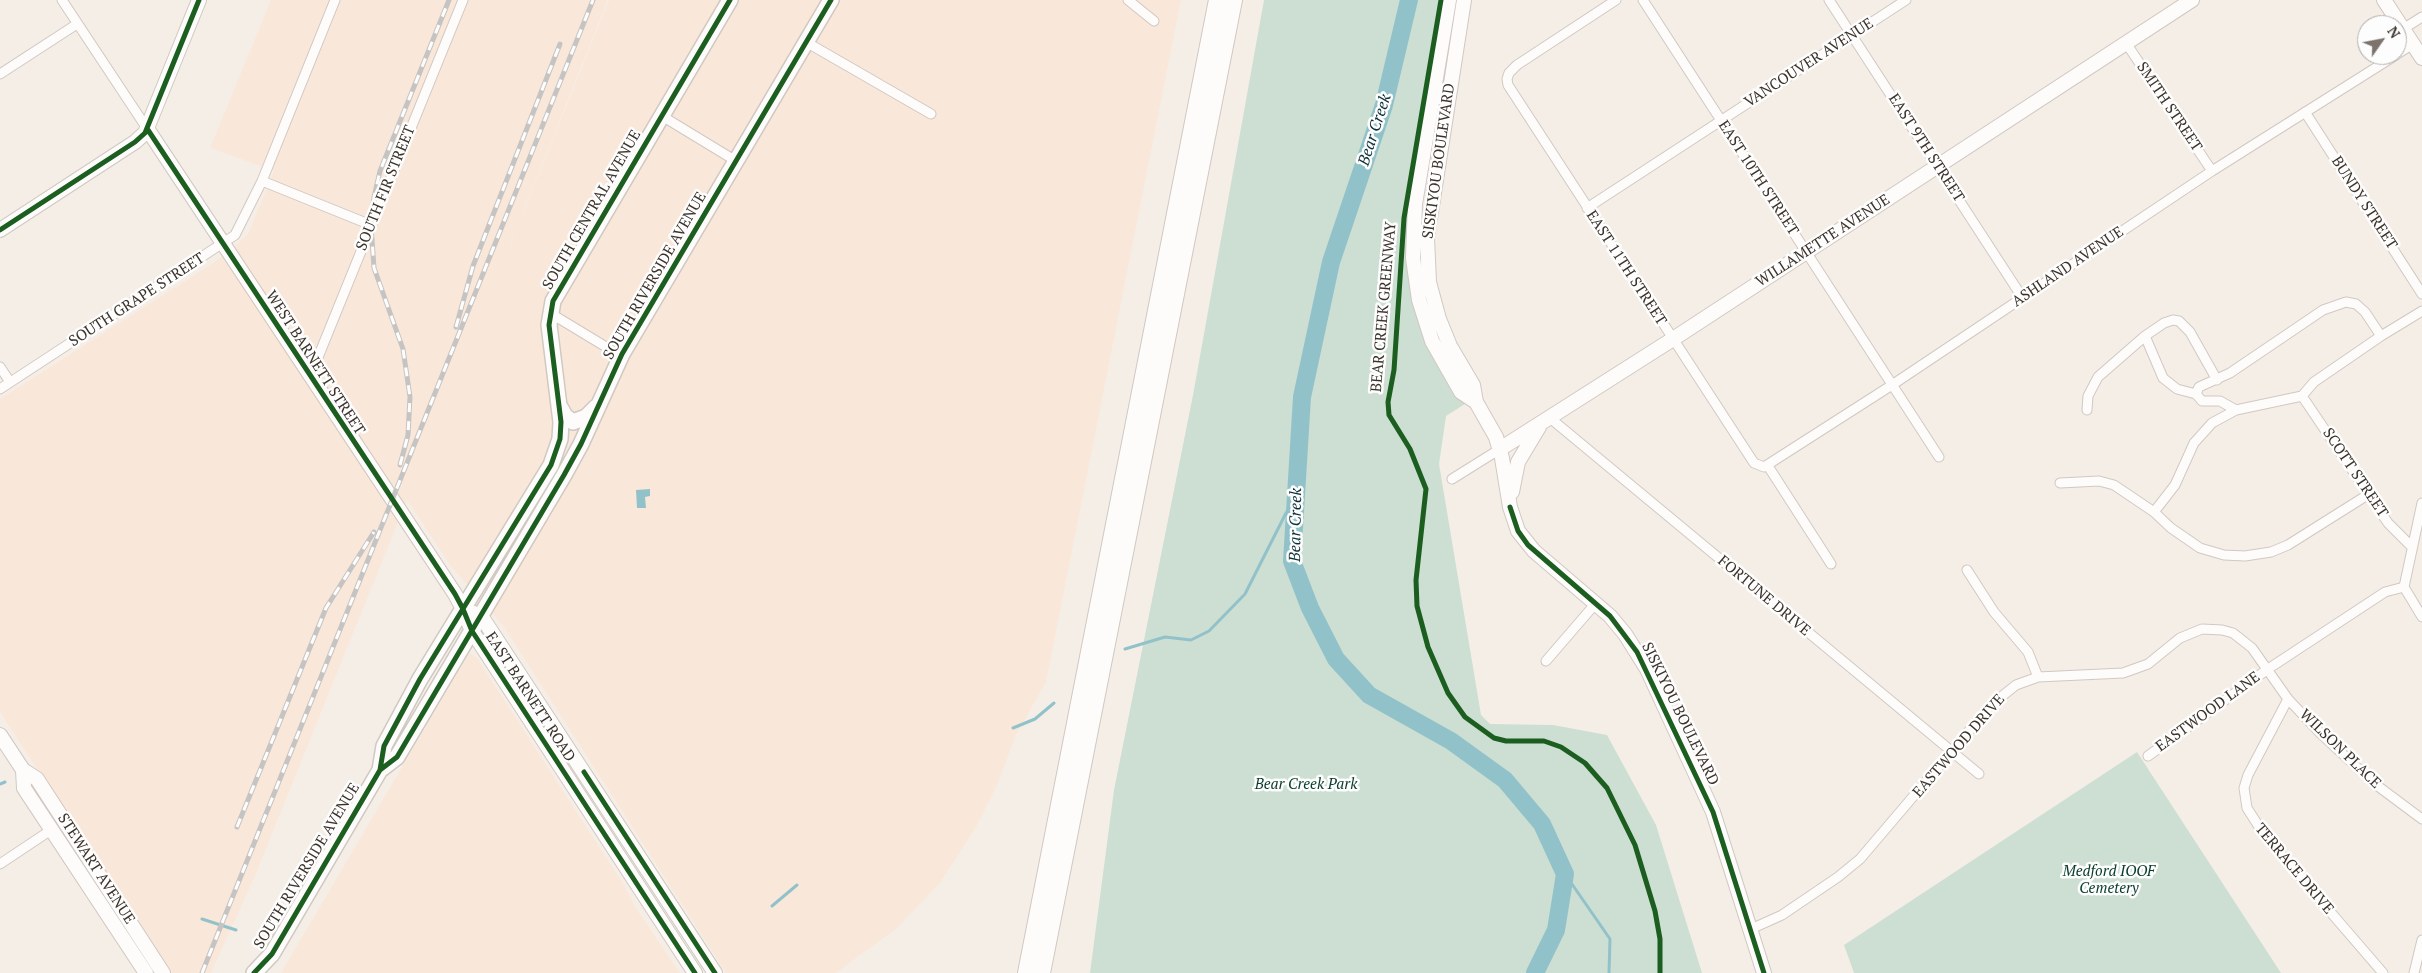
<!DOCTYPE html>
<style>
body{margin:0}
#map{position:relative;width:2422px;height:973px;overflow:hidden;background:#f5eee7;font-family:"PT Serif",serif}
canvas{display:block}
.north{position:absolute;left:2357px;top:15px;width:50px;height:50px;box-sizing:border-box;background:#fdfdfd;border:1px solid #afaca9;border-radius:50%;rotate:57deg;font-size:14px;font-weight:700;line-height:20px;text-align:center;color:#3b322a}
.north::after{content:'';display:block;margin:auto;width:18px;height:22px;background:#7c746c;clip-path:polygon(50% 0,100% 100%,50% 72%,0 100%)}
</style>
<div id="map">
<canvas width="2422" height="973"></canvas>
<div class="north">N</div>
</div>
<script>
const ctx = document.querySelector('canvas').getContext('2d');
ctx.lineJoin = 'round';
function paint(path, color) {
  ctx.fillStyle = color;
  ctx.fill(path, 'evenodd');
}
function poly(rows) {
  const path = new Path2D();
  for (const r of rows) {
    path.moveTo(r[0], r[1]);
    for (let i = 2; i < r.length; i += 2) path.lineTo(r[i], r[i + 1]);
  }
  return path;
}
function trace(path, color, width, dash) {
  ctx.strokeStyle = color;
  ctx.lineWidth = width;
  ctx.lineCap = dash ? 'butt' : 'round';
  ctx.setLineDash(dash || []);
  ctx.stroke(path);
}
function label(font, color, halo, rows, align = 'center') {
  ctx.font = font + ' "PT Serif",serif';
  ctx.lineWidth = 5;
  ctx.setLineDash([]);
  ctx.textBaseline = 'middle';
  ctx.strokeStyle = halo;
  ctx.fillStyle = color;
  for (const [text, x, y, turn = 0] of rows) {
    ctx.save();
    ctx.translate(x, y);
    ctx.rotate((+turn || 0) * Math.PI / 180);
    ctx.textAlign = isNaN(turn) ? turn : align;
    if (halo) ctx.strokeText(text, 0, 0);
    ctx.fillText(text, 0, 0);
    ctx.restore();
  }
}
paint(poly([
 [271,0,608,0,481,317,609,0,1181,0,1046,682,1016,735,997,785,976,827,940,883,897,928,836,973,726,973,504,627,450,565,407,500,255,876,211,973,170,973,0,712,0,399,210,265,232,249,248,234,274,171,210,148],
 [469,653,477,658,624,885,636,908,680,973,281,973]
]), '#f9e8da');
paint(poly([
 [1264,0,1446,0,1408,238,1445,375,1465,404,1446,416,1439,464,1481,715,1490,724,1553,725,1607,735,1656,825,1702,973,1090,973,1114,790,1193,395],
 [2137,752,2281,973,1854,973,1844,945]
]), '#cddfd2');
paint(poly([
 [650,489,650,496,645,497,646,508,637,508,636,490]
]), '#92c2c9');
trace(poly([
 [1125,649,1165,637,1191,640,1209,631,1245,594,1286,513,1297,497],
 [1013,728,1035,719,1054,703],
 [0,784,5,782],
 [1565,874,1610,939,1609,973],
 [772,906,797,885],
 [202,919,236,930]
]), '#92c2c9', 3);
trace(poly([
 [1409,0,1384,105,1331,262,1302,397,1292,561,1310,608,1336,659,1369,695,1451,741,1505,780,1542,824,1565,874,1556,930,1535,973]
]), '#92c2c9', 18);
const street = poly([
 [62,0,148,130],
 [1128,0,1154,21],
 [1616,0,1517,65,1509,73,1507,79,1508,85,1754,463,1764,467,1892,385,2212,171,2396,55],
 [1643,0,1939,457],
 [1829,0,2022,297],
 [2403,29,2422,17],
 [806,42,931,114],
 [2126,43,2212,171],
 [2397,54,2413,44],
 [0,74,77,24],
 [2305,112,2422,294],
 [662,116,736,161],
 [262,181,371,225],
 [1587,208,1906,0],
 [550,313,621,356],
 [2145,336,2163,378,2177,389,2196,394],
 [0,367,10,382],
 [310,377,463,0],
 [0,389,235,235,262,181,335,0],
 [2302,396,2388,523,2412,547],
 [2087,410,2088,396,2098,377,2145,336,2164,323,2173,320,2179,321,2190,332,2217,380],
 [2236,410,2220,401,2202,401,2196,394,2199,387,2230,373,2323,310,2346,302,2356,304,2365,312,2381,336],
 [1550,418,1979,774],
 [1768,466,1831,564],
 [1452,479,1500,449],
 [2060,483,2099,481,2114,485,2154,512,2171,528,2200,548,2224,555,2245,556,2271,552,2288,545,2369,494],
 [2154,512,2175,485,2194,443,2212,423,2236,410,2302,396,2314,382,2381,336,2422,311],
 [1967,570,1994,612,2028,652,2038,677],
 [2404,587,2422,503],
 [2404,587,2422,617],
 [1546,661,1596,603],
 [2288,699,2248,775,2244,788,2247,808,2265,836,2383,973],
 [2148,756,2268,669,2385,592,2404,587],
 [0,864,51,830],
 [1751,929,1782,915,1838,877,1860,859,1991,705,2016,685,2038,677,2123,673,2148,664,2180,638,2202,629,2222,630,2233,633,2252,648,2288,699,2321,734,2375,784,2422,819],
 [2414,973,2422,940]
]);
const secondary = poly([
 [1449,0,1415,204,1413,258,1419,300,1432,341,1461,392,1476,402],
 [1464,0,1427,238,1429,282,1439,319,1450,346,1473,385,1476,402,1496,437,1502,458,1510,507,1518,531,1534,551,1610,616,1625,634,1647,669,1713,812,1764,973],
 [2384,0,2422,58],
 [148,130,455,594,463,609,472,631,695,973],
 [0,230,135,142,145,133,199,0],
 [1500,449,1673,339,2192,0],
 [1512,492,1518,462,1539,427],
 [471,612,481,616,489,628,715,973],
 [0,735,23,770,37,779,163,973],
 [23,770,24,788,146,973]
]);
const primary = poly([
 [560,407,565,416,573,422,586,417,596,407],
 [380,770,397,757,564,475,581,444,622,354,831,0],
 [254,973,272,954,380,770,384,746,420,679,551,465,560,439,561,422,549,325,553,301,730,0]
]);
const highway = poly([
 [1027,973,1218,0],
 [1041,973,1233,0]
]);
trace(street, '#d0c8c2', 11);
trace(secondary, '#d0c8c2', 16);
trace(primary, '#d0c8c2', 18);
trace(highway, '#d0c8c2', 20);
trace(street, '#fefcfb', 9);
trace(secondary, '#fefcfb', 14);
trace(primary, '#fefcfb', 15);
trace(highway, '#fefcfb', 18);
const rail = poly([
 [456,327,473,266,560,44],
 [400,465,408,435,410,397,403,349,374,268,371,225,374,197,380,171,449,0],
 [237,827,326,608,374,532],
 [202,973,593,0]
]);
trace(rail, '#c6c4c2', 5);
trace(rail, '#fdfdfd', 3, [9]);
trace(poly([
 [1441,0,1404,218,1394,370,1388,402,1389,415,1410,449,1426,489,1416,580,1417,606,1428,647,1448,693,1465,717,1494,738,1506,741,1544,741,1561,747,1585,763,1607,788,1635,845,1655,911,1660,939,1660,973],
 [148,130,455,594,463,609,472,631,695,973],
 [0,230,135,142,145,133,199,0],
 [1510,507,1518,531,1528,545,1610,616,1637,652,1713,812,1764,973],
 [380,770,397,757,564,475,581,444,622,354,831,0],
 [584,772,715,973],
 [254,973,272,954,380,770,384,746,420,679,551,465,560,439,561,422,549,325,553,301,730,0]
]), '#1b5e20', 5);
label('15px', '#3b322a', '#fdfdfd', [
 ["VANCOUVER AVENUE",1809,63,-33],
 ["SMITH STREET",2169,107,56],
 ["EAST 9TH STREET",1926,148,57],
 ["SISKIYOU BOULEVARD",1439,161,-82],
 ["EAST 10TH STREET",1758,178,57],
 ["SOUTH FIR STREET",386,188,-68],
 ["BUNDY STREET",2364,203,57],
 ["SOUTH CENTRAL AVENUE",592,210,-60],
 ["WILLAMETTE AVENUE",1823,241,-33],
 ["ASHLAND AVENUE",2068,267,-34],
 ["EAST 11TH STREET",1626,268,57],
 ["SOUTH RIVERSIDE AVENUE",655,276,-60],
 ["SOUTH GRAPE STREET",137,300,-33],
 ["BEAR CREEK GREENWAY",1384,307,-85],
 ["WEST BARNETT STREET",315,363,57],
 ["SCOTT STREET",2355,473,56],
 ["FORTUNE DRIVE",1764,596,40],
 ["EAST BARNETT ROAD",530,697,57],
 ["EASTWOOD LANE",2208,712,-36],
 ["SISKIYOU BOULEVARD",1680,714,64],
 ["EASTWOOD DRIVE",1959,746,-49],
 ["WILSON PLACE",2340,749,44],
 ["SOUTH RIVERSIDE AVENUE",307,866,-59],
 ["STEWART AVENUE",96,869,57],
 ["TERRACE DRIVE",2294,869,50]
]);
label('italic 15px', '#083c2a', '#fdfdfd', [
 ["Bear Creek Park",1306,785],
 ["Medford IOOF",2109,872],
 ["Cemetery",2109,889]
]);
label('italic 16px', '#0c3036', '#fdfdfd', [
 ["Bear Creek",1375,130,-72],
 ["Bear Creek",1296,525,-89]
]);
</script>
